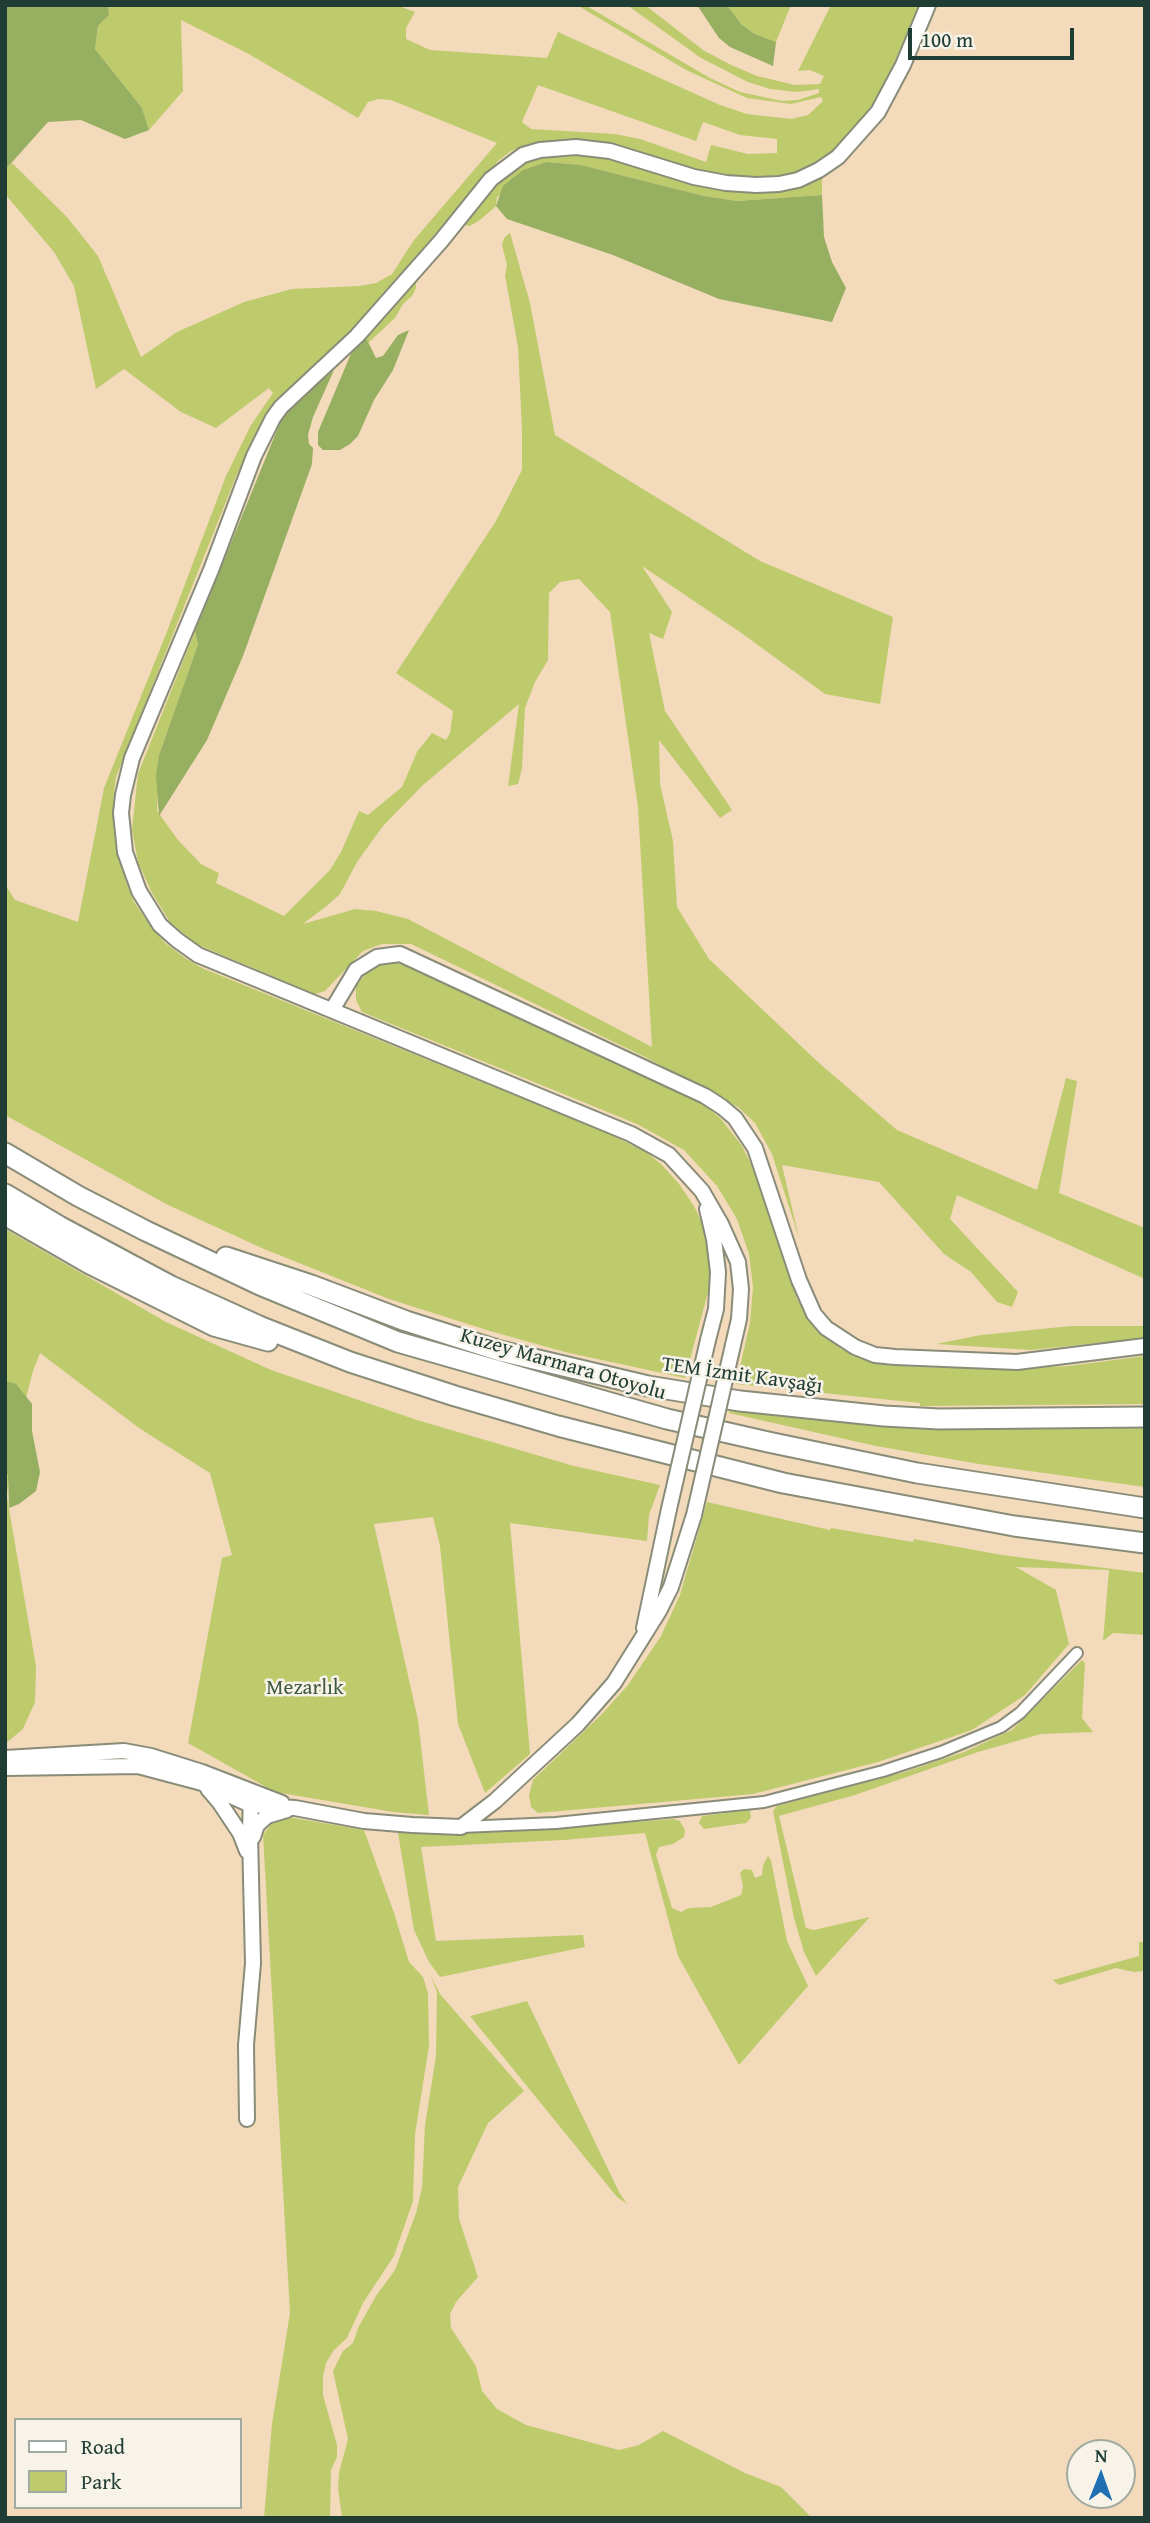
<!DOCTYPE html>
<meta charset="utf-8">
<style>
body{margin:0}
#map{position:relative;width:1150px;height:2523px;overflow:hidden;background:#f2dabb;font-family:"Gentium Book Plus",serif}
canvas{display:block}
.frame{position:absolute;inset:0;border:7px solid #1f3d34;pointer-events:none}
.legend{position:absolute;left:14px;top:2418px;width:228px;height:91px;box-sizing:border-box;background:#f7f3e8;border:2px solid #a1aaa0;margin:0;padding:9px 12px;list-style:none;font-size:21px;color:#1f3d34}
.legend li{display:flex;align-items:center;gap:14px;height:35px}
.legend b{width:35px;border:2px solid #a1aaa0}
.north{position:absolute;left:1066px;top:2439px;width:70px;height:70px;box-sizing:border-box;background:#f7f3e8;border:2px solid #a1aaa0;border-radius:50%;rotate:1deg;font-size:19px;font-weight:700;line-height:28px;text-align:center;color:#1f3d34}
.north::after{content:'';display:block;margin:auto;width:24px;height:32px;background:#1f6fb2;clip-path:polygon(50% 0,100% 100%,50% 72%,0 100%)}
.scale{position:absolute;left:908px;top:28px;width:166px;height:32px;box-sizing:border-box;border:4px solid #1f3d34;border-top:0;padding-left:9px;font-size:21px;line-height:24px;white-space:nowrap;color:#1f3d34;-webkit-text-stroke:5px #f7f3e8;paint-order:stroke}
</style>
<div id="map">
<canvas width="1150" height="2523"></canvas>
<div class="frame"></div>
<ul class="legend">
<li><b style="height:9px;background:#fff"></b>Road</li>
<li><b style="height:19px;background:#becb6d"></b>Park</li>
</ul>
<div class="north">N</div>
<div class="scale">100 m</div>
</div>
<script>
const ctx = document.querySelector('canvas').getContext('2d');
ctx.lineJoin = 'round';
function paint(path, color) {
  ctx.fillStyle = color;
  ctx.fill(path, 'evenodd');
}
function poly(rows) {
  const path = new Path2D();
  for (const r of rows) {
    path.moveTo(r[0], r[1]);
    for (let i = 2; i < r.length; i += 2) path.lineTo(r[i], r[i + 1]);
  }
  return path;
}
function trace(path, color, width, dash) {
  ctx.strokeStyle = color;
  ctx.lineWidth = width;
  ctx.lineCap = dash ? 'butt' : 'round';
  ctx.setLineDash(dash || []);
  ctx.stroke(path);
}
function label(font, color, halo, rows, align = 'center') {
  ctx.font = font + ' "Gentium Book Plus",serif';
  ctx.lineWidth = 5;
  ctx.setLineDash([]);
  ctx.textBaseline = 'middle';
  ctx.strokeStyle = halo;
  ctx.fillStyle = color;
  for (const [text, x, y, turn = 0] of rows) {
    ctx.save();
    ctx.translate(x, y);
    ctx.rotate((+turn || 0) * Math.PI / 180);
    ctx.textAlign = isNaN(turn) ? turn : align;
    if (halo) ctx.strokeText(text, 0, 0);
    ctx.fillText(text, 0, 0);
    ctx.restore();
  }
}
paint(poly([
 [108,5,396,5,415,12,406,28,406,39,430,50,547,58,558,32,720,105,747,114,791,119,808,115,823,101,821,97,791,104,747,98,686,70,577,5,585,5,710,78,740,92,782,101,798,100,819,93,819,89,797,92,770,89,748,82,701,58,627,5,645,5,703,50,729,64,757,76,795,85,820,84,824,76,810,70,798,71,831,5,919,5,883,89,868,113,833,154,814,167,795,174,772,178,746,179,700,172,610,145,570,140,532,143,511,151,499,160,338,347,287,391,271,409,237,474,116,777,113,802,115,830,126,882,134,902,149,924,165,943,185,958,202,968,605,1132,646,1152,662,1165,679,1184,694,1206,702,1223,710,1263,710,1285,685,1378,565,1352,490,1331,389,1299,264,1249,168,1205,5,1115,5,884,15,900,78,922,104,788,166,634,226,476,251,425,273,393,269,388,216,428,181,412,124,369,96,389,74,286,54,252,5,194,5,170,12,163,67,217,98,256,141,357,177,332,244,302,292,289,359,286,376,283,392,274,414,240,497,143,391,100,378,99,368,102,358,118,247,53,181,20,183,91,149,130,142,108,95,49,98,26,109,15],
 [538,85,696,141,703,122,740,135,777,139,777,153,748,154,711,145,706,162,640,139,615,134,531,129,522,122],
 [727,5,791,5,776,42,755,34,742,25],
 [570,153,596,154,793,188,822,178,822,195,737,201,704,196,581,165,547,162,497,197,496,206,480,220,470,226,464,225,494,184,521,164,541,155],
 [510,233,530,303,555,435,760,561,893,617,880,704,825,694,740,632,642,566,672,612,663,639,649,633,665,711,732,810,720,818,659,740,660,784,673,841,677,907,709,959,819,1063,897,1130,1037,1190,1066,1078,1077,1081,1059,1193,1145,1228,1145,1279,957,1195,950,1219,1018,1292,1012,1307,997,1302,971,1272,944,1254,879,1182,782,1165,799,1238,772,1154,755,1123,738,1107,647,1058,411,944,382,944,363,951,325,991,315,994,196,944,170,922,152,893,138,862,132,829,138,774,195,631,198,644,159,755,157,811,178,840,201,864,219,873,216,883,284,916,330,870,341,852,359,811,368,815,402,787,417,752,432,733,446,740,450,733,453,711,396,673,496,521,522,470,522,429,518,347,505,275,507,265,502,245,504,238],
 [579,579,610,612,638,807,652,1047,408,919,376,911,355,909,303,924,329,904,340,894,357,862,383,826,423,785,519,704,508,786,518,784,522,768,525,708,535,682,548,660,549,593,560,582],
 [416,281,416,288,412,296,403,304,395,318,368,343,366,338],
 [396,963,415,969,702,1103,721,1119,742,1146,757,1176,797,1299,818,1331,841,1349,875,1363,914,1367,1017,1369,1069,1366,1145,1356,1145,1404,920,1406,920,1403,736,1384,750,1323,753,1287,749,1254,737,1219,717,1186,684,1150,637,1124,362,1012,356,1000,356,987,365,974,381,965],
 [5,1229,166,1322,271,1370,417,1420,574,1466,660,1485,649,1515,647,1541,510,1523,530,1754,485,1793,458,1724,440,1546,433,1517,374,1524,418,1720,429,1815,393,1812,275,1792,188,1743,222,1558,232,1555,210,1473,139,1428,40,1353,33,1371,10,1460,7,1497,36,1666,35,1702,23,1729,5,1744],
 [1071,1326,1145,1326,1145,1338,1031,1350,936,1344,981,1335],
 [730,1409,849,1422,914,1426,999,1428,1145,1426,1145,1487,979,1464,876,1446,729,1413],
 [707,1502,830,1530,831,1528,913,1542,914,1539,1002,1555,1145,1573,1145,1635,1113,1633,1103,1641,1109,1570,1016,1567,1056,1590,1069,1644,1025,1695,972,1730,878,1762,753,1794,538,1813,531,1807,529,1795,533,1780,602,1714,628,1685,661,1636,680,1595],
 [1082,1660,1085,1663,1082,1718,1093,1732,1041,1734,978,1752,855,1795,779,1816,806,1928,814,1930,870,1917,816,1976,804,1952,794,1918,773,1811,777,1806,905,1772,964,1752,1001,1735,1012,1730],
 [750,1810,751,1818,746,1823,704,1829,699,1823,702,1816],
 [288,1817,364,1830,394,1913,409,1962,423,1977,428,1993,429,2046,415,2134,413,2201,394,2256,363,2303,347,2338,334,2350,326,2363,323,2376,323,2395,337,2445,337,2457,331,2470,330,2518,264,2518,272,2424,290,2313,263,1835,275,1819],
 [674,1819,680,1821,685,1830,684,1837,673,1844,659,1847,656,1855,672,1908,681,1912,689,1908,711,1907,741,1895,743,1886,740,1873,744,1869,752,1870,755,1878,762,1875,763,1865,768,1856,771,1860,787,1941,808,1986,739,2065,678,1956,645,1833,564,1840,421,1847,436,1941,583,1935,585,1947,440,1977,429,1962,414,1930,398,1833,508,1832],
 [1139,1942,1145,1942,1144,1971,1134,1972,1116,1968,1059,1985,1053,1980,1139,1956],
 [431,1976,440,1994,524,2091,488,2123,458,2187,459,2219,478,2277,456,2302,450,2314,451,2328,476,2366,482,2391,497,2409,526,2425,619,2450,639,2445,663,2431,745,2473,781,2487,812,2518,342,2518,338,2488,339,2473,348,2439,333,2371,343,2351,353,2343,358,2328,376,2296,395,2270,416,2213,422,2188,425,2125,436,2056,437,1992],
 [527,2001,619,2192,627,2204,617,2197,470,2016]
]), '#becb6d');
paint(poly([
 [5,5,108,5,109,15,98,26,95,49,142,108,149,130,125,139,81,120,48,122,5,170],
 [697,5,727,5,742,25,755,34,776,42,773,66,730,47,719,38],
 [547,162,581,165,704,196,737,201,822,195,824,237,832,262,846,288,832,322,719,299,613,255,507,219,496,206,503,186,523,170],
 [409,330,393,370,374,400,358,436,350,444,340,450,323,450,318,445,318,432,353,349,366,338,376,358,383,356,398,335],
 [334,370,313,417,308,435,309,444,313,448,312,464,243,656,207,740,159,816,156,776,159,755,198,644,195,631,282,418,288,410],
 [5,1381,16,1384,32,1404,32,1431,40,1472,36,1491,19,1504,9,1508,8,1474,5,1472]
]), '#96af60');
const street = poly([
 [461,1827,556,1823,764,1802,883,1771,941,1752,1001,1727,1020,1713,1077,1653]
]);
const secondary = poly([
 [332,1010,356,970,377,957,400,954,705,1096,722,1107,735,1118,755,1148,799,1280,814,1314,826,1328,855,1347,875,1355,895,1357,1017,1362,1145,1346],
 [707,1209,714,1239,718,1272,716,1309,708,1340],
 [733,1345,739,1319,741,1289,738,1262,721,1224,702,1191,669,1155,631,1134,198,955,177,940,160,925,139,891,125,852,121,813,123,795,132,758,211,570,254,456,273,418,281,407,357,336,441,241,491,179,523,155,540,150,576,147,610,151,694,177,726,183,756,185,779,184,798,180,819,170,838,157,878,112,903,65,928,5],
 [644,1628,669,1509],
 [5,1758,124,1751,151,1756,202,1772,282,1803],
 [5,1768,138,1766,202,1783,251,1805,295,1808,364,1821,412,1825,461,1827,495,1801,578,1724,614,1683,659,1611,671,1587,694,1515],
 [208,1789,220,1803,240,1833,247,1851],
 [253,1837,257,1825,267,1816,287,1810],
 [247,2119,246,2045,253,1963,250,1835,251,1791]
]);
const highway = poly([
 [5,1153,78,1196,146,1231,260,1285,398,1342,667,1419,768,1442,917,1473,1145,1508],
 [5,1194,59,1226,171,1286,259,1326,350,1362,455,1396,558,1426,783,1483,1014,1526,1145,1543],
 [5,1215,90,1264,214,1326,268,1341],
 [226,1257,311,1285,406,1321,500,1351,648,1386,740,1401,884,1416,939,1419,1145,1417]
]);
trace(street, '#888c78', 14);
trace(secondary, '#888c78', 18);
trace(highway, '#888c78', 23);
trace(street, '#fff', 10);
trace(secondary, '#fff', 14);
trace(highway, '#fff', 19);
const secondaryBridge = poly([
 [669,1509,708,1340],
 [694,1515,733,1345]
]);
trace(secondaryBridge, '#888c78', 18, []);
trace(secondaryBridge, '#fff', 14);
label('21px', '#1f3d34', '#f7f3e8', [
 ["Kuzey Marmara Otoyolu",563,1365,16],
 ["TEM İzmit Kavşağı",742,1376,8]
]);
label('21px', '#3f593f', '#f7f3e8', [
 ["Mezarlık",305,1689]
]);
</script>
